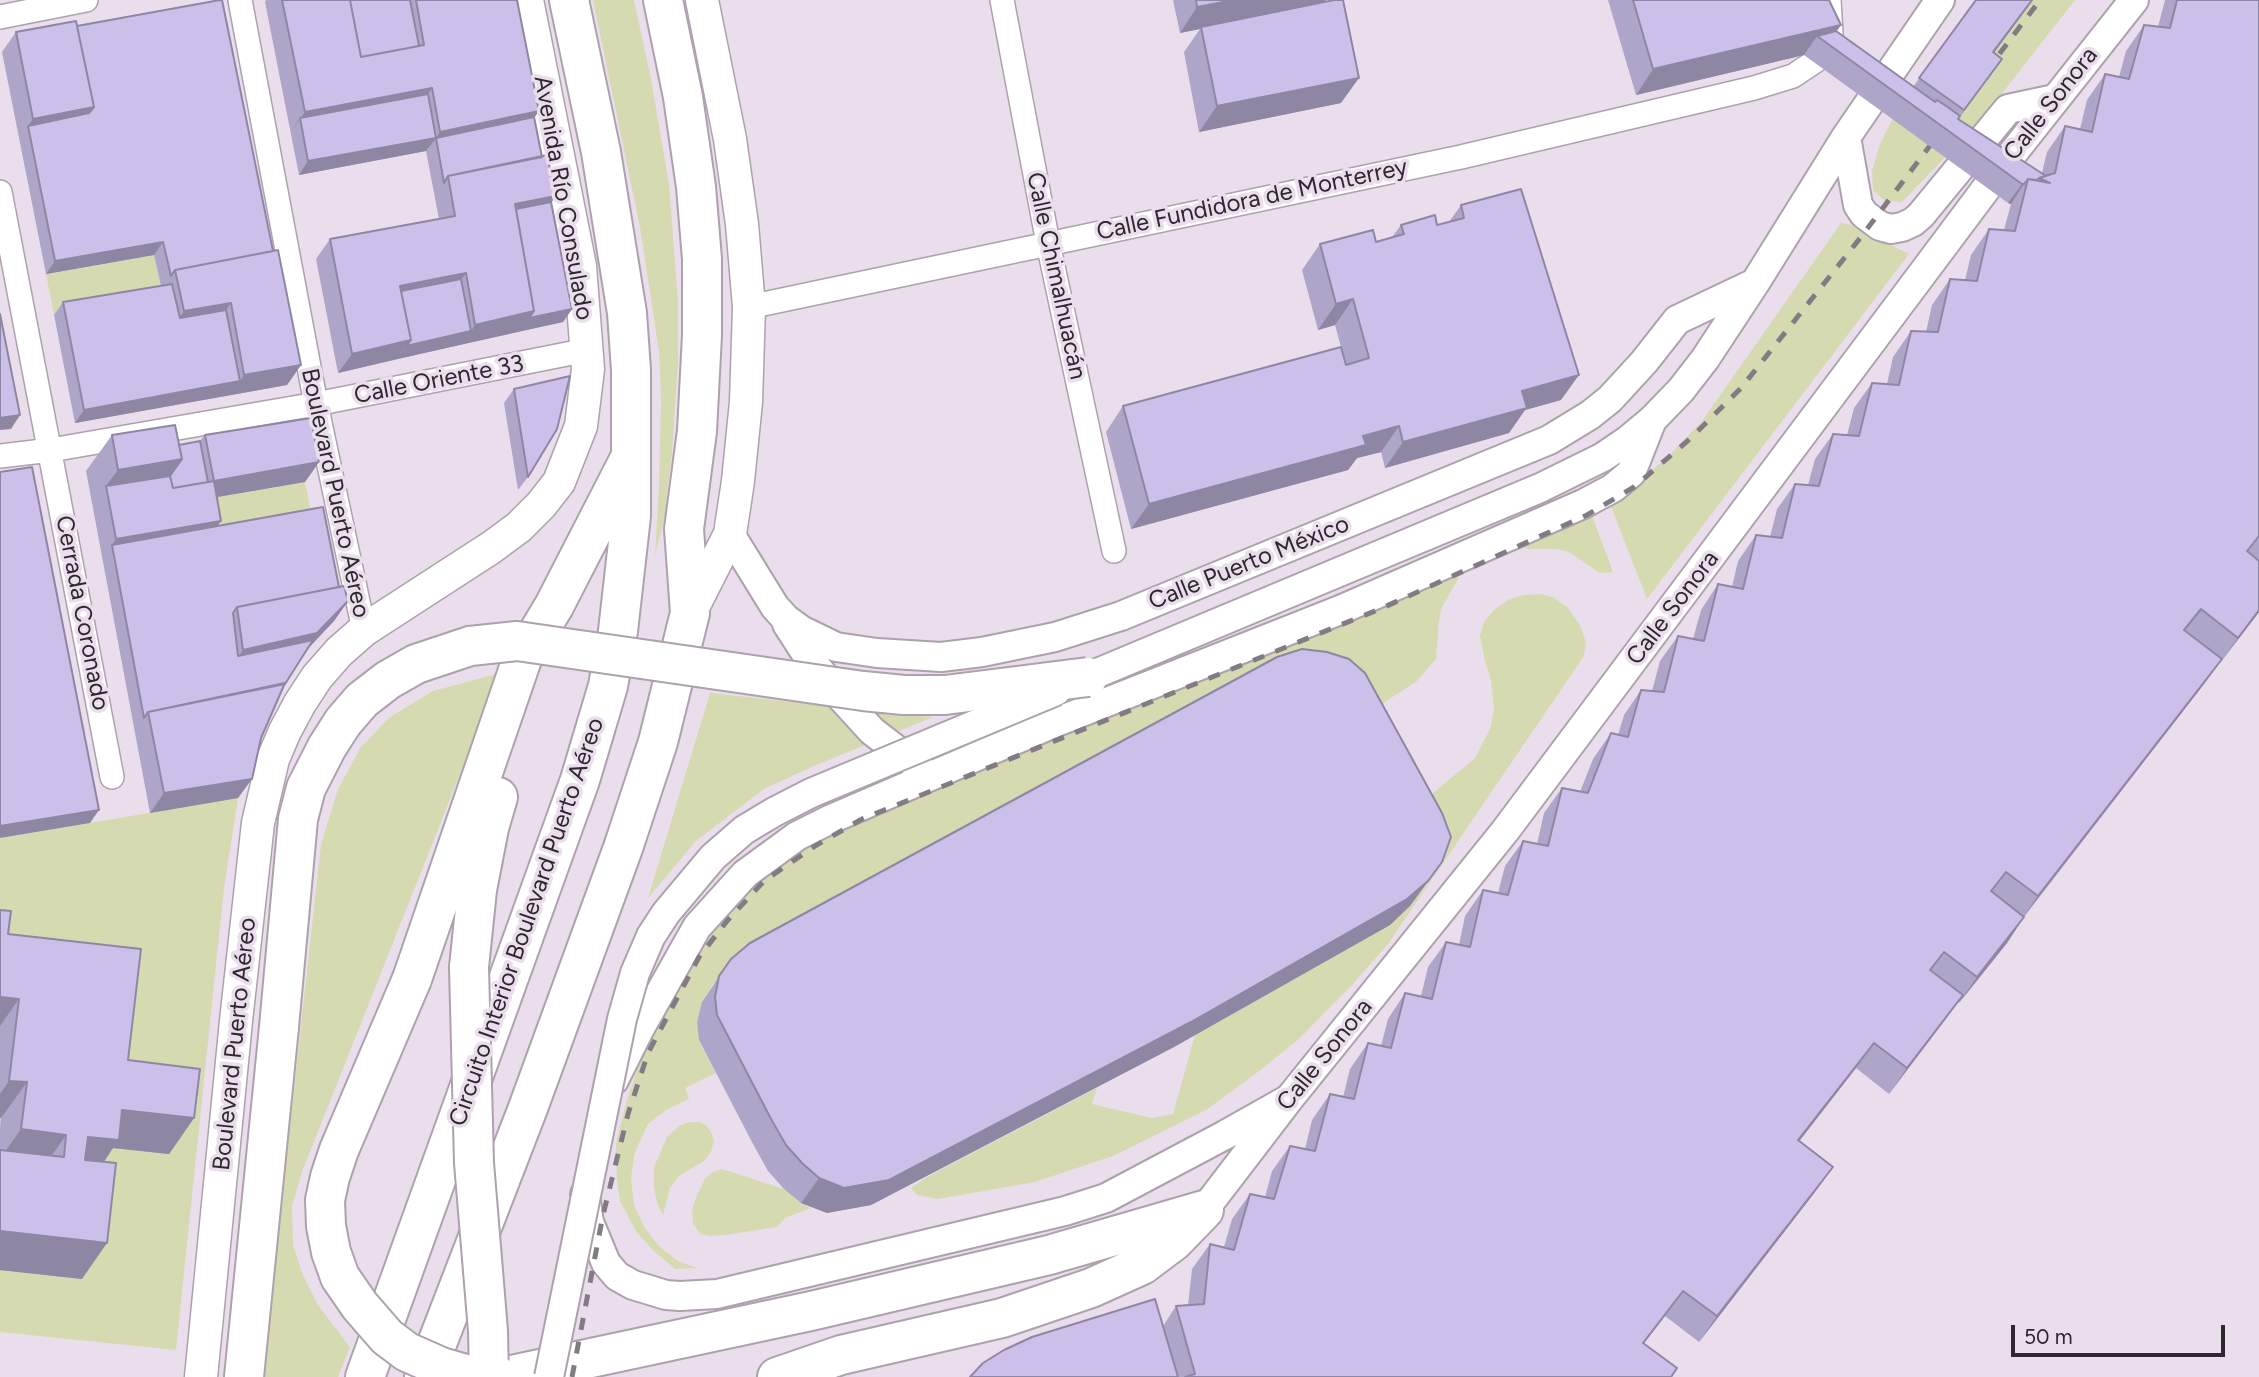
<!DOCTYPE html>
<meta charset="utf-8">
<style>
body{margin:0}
#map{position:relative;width:2259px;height:1377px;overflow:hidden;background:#ebdeec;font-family:Figtree,sans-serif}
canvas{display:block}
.scale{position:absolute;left:2011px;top:1325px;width:214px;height:32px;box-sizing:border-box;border:4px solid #2d282d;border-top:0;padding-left:9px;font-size:21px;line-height:24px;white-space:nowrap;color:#2d282d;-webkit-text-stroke:5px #ebdeec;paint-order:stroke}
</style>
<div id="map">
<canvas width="2259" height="1377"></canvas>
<div class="scale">50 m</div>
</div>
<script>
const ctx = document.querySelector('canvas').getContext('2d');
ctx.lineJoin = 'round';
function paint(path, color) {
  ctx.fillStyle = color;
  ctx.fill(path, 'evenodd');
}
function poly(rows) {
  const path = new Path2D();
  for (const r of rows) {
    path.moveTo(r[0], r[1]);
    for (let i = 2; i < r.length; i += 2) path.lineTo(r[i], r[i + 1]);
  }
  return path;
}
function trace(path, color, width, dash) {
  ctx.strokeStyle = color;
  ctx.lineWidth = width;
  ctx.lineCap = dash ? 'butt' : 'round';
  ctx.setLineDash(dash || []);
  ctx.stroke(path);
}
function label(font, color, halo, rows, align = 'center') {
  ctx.font = font + ' Figtree,sans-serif';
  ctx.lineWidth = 7;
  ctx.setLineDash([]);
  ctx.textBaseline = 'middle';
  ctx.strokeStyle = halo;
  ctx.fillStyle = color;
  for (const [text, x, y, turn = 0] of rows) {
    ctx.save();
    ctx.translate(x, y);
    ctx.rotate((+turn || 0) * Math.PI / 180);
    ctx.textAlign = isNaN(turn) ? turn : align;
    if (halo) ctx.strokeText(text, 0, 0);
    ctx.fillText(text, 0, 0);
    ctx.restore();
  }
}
paint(poly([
 [593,0,634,0,651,79,669,184,678,301,678,363,672,452,664,520,655,556,659,485,661,399,659,352,640,227],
 [2033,0,2075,0,1982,119,1902,202,1885,201,1873,190,1872,171,1880,144,1901,103,1975,78],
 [1841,223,1848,224,1909,254,1647,599,1608,499,1622,492,1665,460,1702,421],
 [154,255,163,297,54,315,46,274],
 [305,482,313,521,207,541,200,500],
 [1590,510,1613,572,1600,573,1569,552,1556,549,1528,549,1521,546],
 [1459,572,1458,579,1442,607,1439,620,1436,659,1416,682,1386,701,1363,728,732,968,713,984,702,1002,697,1022,699,1041,716,1073,685,1088,689,1099,666,1110,648,1124,635,1152,631,1178,634,1205,645,1228,659,1246,678,1261,697,1268,675,1269,654,1251,637,1233,620,1201,617,1177,616,1143,626,1103,641,1058,693,961,722,920,761,880,813,842,866,813],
 [1541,594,1553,597,1567,607,1580,625,1586,642,1584,656,1388,944,1353,984,1299,1039,1258,1072,1206,1110,1113,1156,1035,1182,938,1199,917,1195,911,1188,927,1177,1097,1088,1092,1104,1152,1118,1173,1114,1195,1035,1390,925,1410,906,1424,887,1433,863,1410,812,1475,758,1490,729,1494,709,1491,680,1485,661,1480,636,1484,622,1494,610,1508,600,1523,595],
 [500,673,302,1172,292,1206,293,1245,303,1275,318,1305,350,1347,338,1377,262,1377,321,845,338,789,361,747,390,717,433,691],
 [710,693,933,717,814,766,764,789,696,841,648,898],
 [238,798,224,888,176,1350,0,1332,0,838],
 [688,1122,700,1122,706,1125,711,1132,714,1141,711,1152,704,1161,679,1176,670,1188,663,1215,657,1203,654,1187,654,1167,667,1137,679,1126],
 [722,1169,784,1189,801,1203,811,1208,785,1218,777,1227,726,1235,709,1236,700,1234,693,1223,692,1209,698,1193,705,1179,713,1172]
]), '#d6dab0');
const minor = poly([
 [240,0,316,404,364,630],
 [1002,0,1048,243,1114,551],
 [0,17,86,0],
 [0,192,112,777],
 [749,307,1461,157,1754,88,1793,76,1823,56,1831,33,1829,0],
 [0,456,51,450,316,404,587,350]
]);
const tertiary = poly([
 [1846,137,1858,205,1864,214,1880,226,1891,229,1902,227,1913,222,1921,215,2008,109,2055,99],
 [730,534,775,607,786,619,801,630,836,647,877,653,941,657,982,652,1055,637,1121,616,1549,440,1590,415,1610,399,1644,362,1677,320,1755,283],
 [787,624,807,655,840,696,872,731,920,768],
 [1088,677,1540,488,1603,457,1628,440,1652,420,1681,390,1705,359,1755,283,1846,137,1940,0],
 [614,1080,639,1030,697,927,745,874,797,836,831,819,1059,721,1340,610,1583,504,1613,488,1631,473,1652,420],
 [585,1194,589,1222,606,1263,617,1276,633,1285,666,1295,680,1296,717,1294,1065,1211,1106,1198,1225,1135,1289,1099],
 [1204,1210,1289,1099,1505,831,2009,158,2134,0]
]);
const secondary = poly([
 [690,613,730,534,738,481,746,402,749,307,742,224,730,139,702,0],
 [201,1377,236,1021,258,823,273,759,285,731,300,703,317,677,339,652,364,630,492,547,519,527,541,505,559,482,581,426,588,369,580,266,527,0]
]);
const motorway = poly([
 [469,967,477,890,489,828,498,797],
 [412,979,522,659,554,606,628,462],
 [244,1377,279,1027],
 [365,1377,580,780,608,686,618,631,631,516,631,370,627,313,601,152,569,0],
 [424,1377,528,1108,623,848,658,742,690,613,684,529,697,431,702,335,702,259,696,187,683,97,663,0],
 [502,1377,811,1311,1049,1255,1204,1210],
 [777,1377,841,1355,1002,1318,1091,1288,1142,1265,1174,1241,1203,1211]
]);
trace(minor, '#ada1ae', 26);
trace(tertiary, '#ada1ae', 32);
trace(secondary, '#ada1ae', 35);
trace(motorway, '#ada1ae', 42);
trace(minor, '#fff', 23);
trace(tertiary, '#fff', 28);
trace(secondary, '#fff', 32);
trace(motorway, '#fff', 38);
trace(poly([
 [1985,73,2040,0],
 [572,1377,603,1215,628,1114,648,1053,699,957,727,921,764,881,815,846,862,819,1380,609,1587,515,1634,487,1691,438,1741,388,1861,237,1941,131]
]), '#837b84', 5, [12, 12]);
const tertiaryBridge = poly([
 [549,1377,622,1019,635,973,651,936,666,913,713,857,744,830,774,812,811,793,1056,691]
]);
const motorwayBridge = poly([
 [469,967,474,1163,488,1331,489,1377],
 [412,979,339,1150,330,1177,325,1200,326,1226,331,1252,340,1277,360,1306,387,1337,407,1352,441,1367,469,1375,500,1377],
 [279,1027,298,819,306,788,327,747,343,722,362,700,388,680,416,664,470,646,517,641,863,691,904,695,945,695,1088,677]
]);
trace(tertiaryBridge, '#ada1ae', 32, []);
trace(motorwayBridge, '#ada1ae', 42, []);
trace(tertiaryBridge, '#fff', 28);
trace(motorwayBridge, '#fff', 38);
paint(poly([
 [266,0,517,0,539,111,534,117,572,309,563,322,520,331,338,373,316,259,330,239,439,219,426,151,299,175,265,2],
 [1173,0,1326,0,1324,2,1341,103,1199,132,1184,52,1200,29,1180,33],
 [1608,0,1829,0,1836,31,1913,87,1976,0,2033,0,1994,53,2002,59,1958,120,2042,173,2047,152,2065,126,2080,129,2087,100,2105,74,2119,77,2126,51,2144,25,2158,27,2165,0,2259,0,2259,612,2220,663,2219,663,2204,684,2024,917,2007,943,1959,1003,1958,1002,1889,1094,1856,1068,1799,1141,1815,1192,1699,1342,1665,1316,1644,1343,1671,1377,970,1377,1163,1326,1176,1306,1188,1305,1192,1269,1210,1244,1224,1247,1232,1219,1250,1194,1265,1197,1272,1171,1290,1146,1305,1149,1312,1120,1330,1094,1343,1097,1350,1069,1368,1043,1381,1046,1388,1019,1405,993,1421,996,1428,967,1446,942,1459,945,1465,916,1483,890,1498,893,1505,866,1523,841,1537,844,1544,813,1562,788,1580,792,1593,759,1611,733,1618,735,1624,715,1641,690,1652,691,1660,661,1678,636,1693,639,1701,610,1718,584,1732,587,1738,561,1756,535,1770,537,1777,509,1795,484,1808,485,1815,459,1833,434,1847,435,1854,408,1872,383,1887,384,1893,357,1911,331,1926,332,1932,305,1950,279,1965,280,1971,255,1989,229,2004,230,2011,204,2008,203,1804,55,1636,95],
 [77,26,273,251,301,365,287,385,75,423,54,315,63,302,161,286,154,255,46,274,2,52,16,32],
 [1461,205,1561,400,1525,410,1509,433,1385,468,1381,452,1357,458,1348,470,1131,529,1106,432,1123,406,1341,347,1335,325,1318,330,1302,270,1320,244,1376,242,1392,237,1401,225,1437,225,1449,222],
 [514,389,528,477,518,490,504,403],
 [112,435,179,445,200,441,205,435,319,462,305,482,217,497,221,521,217,526,339,587,348,601,334,621,306,650,285,684,261,738,238,798,150,813,86,471],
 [1442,862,1410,906,1390,925,1174,1047,871,1205,827,1213,801,1203,784,1189,768,1171,753,1144,699,1040,697,1022,702,1002,731,959],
 [0,910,8,934,128,1060,194,1118,169,1154,113,1148,104,1162,82,1279,0,1270,0,1129,1,1118,0,1118]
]), '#afa5c9');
paint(poly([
 [1234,0,1326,0,1323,4,1201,27,1200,29,1180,33,1197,7],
 [2032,0,2033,0,1975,78,1993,52],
 [1841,25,1828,44,1817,36,1804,55,1636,95,1653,69],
 [1359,78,1341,103,1199,132,1217,106],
 [432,88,418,108,300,118,291,132,305,112],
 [94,107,80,127,28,126,33,119],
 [539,111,525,131,436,138,440,132],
 [436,138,426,151,299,175,308,161],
 [2022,184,2024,184,2011,204,2008,203],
 [556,196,542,216,512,221,515,204],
 [163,242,154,255,46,274,55,261],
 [466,273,452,293,397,303,400,286],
 [1353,299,1335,325,1318,330,1336,304],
 [231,303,217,323,171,331,184,311],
 [572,309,563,322,397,359,406,346,471,331,475,325,534,311],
 [411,340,397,359,338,373,352,354],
 [301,365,287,385,231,395,244,375],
 [1579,375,1561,400,1525,410,1509,433,1385,468,1403,442,1522,391],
 [240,381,231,395,75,423,84,410],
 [20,415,11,429,0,430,0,418],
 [1399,426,1381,452,1357,458,1348,470,1131,529,1149,504,1363,436],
 [182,459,156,495,106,486,118,470],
 [319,462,305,482,200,500,214,481],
 [221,521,207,541,112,545,116,539],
 [348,601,334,621,304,653,229,669,243,650],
 [2259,610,2259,612,2220,663,2238,638],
 [2222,659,2204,684,2020,921,2038,896],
 [252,779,238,798,150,813,164,793],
 [99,810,90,823,0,838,0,826],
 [1442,862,1410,906,1390,925,1174,1047,871,1205,827,1213,801,1203,819,1178],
 [2024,917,2007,943,1959,1003,1977,977],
 [1963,995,1945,1020,1889,1094,1907,1068],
 [0,997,19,999,0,1026],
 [1874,1043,1856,1068,1780,1166,1798,1140],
 [9,1081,27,1082,1,1118,0,1118,0,1094],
 [122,1110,194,1118,169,1154,113,1148,94,1176,63,1173,88,1137],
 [21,1129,66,1135,41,1171,0,1159],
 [1833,1167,1815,1192,1699,1342,1717,1316],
 [0,1231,107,1243,82,1279,0,1270],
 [1683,1291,1665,1316,1625,1368,1643,1343]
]), '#8f86a4');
const building = poly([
 [220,0,222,0,273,251,175,270,171,276,163,242,55,261,28,126,89,113,94,107,77,26,220,0],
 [282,0,350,0,361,57,424,45,416,0,517,0,539,111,440,132,432,88,305,112,282,0],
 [350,0,410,0,419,46,361,57,350,0],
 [1196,0,1234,0,1197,7,1196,0],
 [1334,0,1343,0,1359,78,1217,106,1201,27,1334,0],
 [1633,0,1829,0,1841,25,1653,69,1633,0],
 [1976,0,2032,0,1993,52,2002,59,1964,110,1919,78,1976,0],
 [2177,0,2259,0,2259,536,2247,551,2259,561,2259,610,2238,638,2201,609,2184,630,2222,659,2038,896,2006,872,1991,891,2024,917,1977,977,1944,952,1930,970,1963,995,1907,1068,1874,1043,1798,1140,1833,1167,1717,1316,1683,1291,1643,1343,1677,1368,1671,1377,1185,1377,1195,1374,1176,1306,1204,1304,1210,1244,1234,1250,1250,1194,1274,1199,1290,1146,1315,1151,1330,1094,1354,1099,1368,1043,1391,1048,1405,993,1432,999,1446,942,1470,947,1483,890,1508,895,1523,841,1548,846,1562,788,1588,793,1611,733,1628,737,1641,690,1664,692,1678,636,1704,641,1718,584,1743,589,1756,535,1782,538,1795,484,1819,486,1833,434,1859,436,1872,383,1899,385,1911,331,1938,332,1950,279,1977,281,1989,229,2015,231,2028,179,2050,183,2039,178,2055,173,2065,126,2092,132,2105,74,2129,79,2144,25,2170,28,2177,0],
 [76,21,94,107,33,119,16,32,76,21],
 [1836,31,1935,102,1937,100,1949,108,1960,116,1958,119,2046,176,2039,178,2037,180,2028,179,2024,184,2022,184,1817,36,1836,31],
 [428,94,436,138,308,161,300,118,428,94],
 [534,117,542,157,448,176,444,183,436,138,534,117],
 [547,155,556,196,515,204,534,311,475,325,466,273,400,286,411,340,352,354,330,239,455,216,448,176,547,155],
 [1521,189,1579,375,1522,391,1527,408,1403,442,1399,426,1363,436,1366,445,1149,504,1123,406,1341,347,1346,365,1369,358,1353,299,1336,304,1320,244,1373,230,1376,242,1404,234,1401,225,1435,215,1437,225,1464,218,1461,205,1521,189],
 [551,202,572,309,529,318,534,311,516,209,551,202],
 [278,250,301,365,244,375,231,303,184,311,175,270,278,250],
 [461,279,471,331,406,346,411,340,401,291,461,279],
 [172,284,180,318,226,310,240,381,84,410,63,302,172,284],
 [0,314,20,415,0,418,0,314],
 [570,376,557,429,528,477,514,389,570,376],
 [311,418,319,462,214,481,205,435,311,418],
 [175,425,182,459,118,470,112,435,175,425],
 [200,441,208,482,173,488,170,476,182,459,179,445,200,441],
 [32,467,99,810,0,826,0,472,32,467],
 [170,476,173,488,214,481,221,521,116,539,106,486,170,476],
 [323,507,339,587,237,607,233,613,238,656,313,640,285,684,148,712,144,718,112,545,323,507],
 [344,586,348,601,317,633,243,650,237,607,344,586],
 [1302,649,1327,652,1349,659,1365,673,1442,813,1451,837,1442,862,1428,881,1407,899,1191,1022,889,1180,844,1188,819,1178,802,1163,786,1145,771,1119,717,1015,715,997,719,976,731,959,750,943,1277,657,1302,649],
 [285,683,261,738,252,779,164,793,148,712,285,683],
 [0,910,11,911,8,934,141,949,128,1060,200,1069,194,1118,122,1110,119,1140,88,1137,85,1160,116,1163,107,1243,0,1231,0,1150,64,1157,66,1135,21,1129,27,1082,9,1081,19,999,0,997,0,910],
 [1155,1299,1178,1377,970,1377,983,1363,1004,1350,1032,1337,1155,1299]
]);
paint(building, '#ccc0ea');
trace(building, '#8f86a4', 2);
label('24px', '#2d282d', '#ebdeec', [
 ["Calle Sonora",2051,104,-52],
 ["Avenida Río Consulado",563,198,80],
 ["Calle Fundidora de Monterrey",1252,200,-12],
 ["Calle Chimalhuacán",1056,276,78],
 ["Calle Oriente 33",439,380,-11],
 ["Boulevard Puerto Aéreo",335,493,78],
 ["Calle Puerto México",1249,563,-22],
 ["Calle Sonora",1673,608,-53],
 ["Cerrada Coronado",82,613,79],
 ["Circuito Interior Boulevard Puerto Aéreo",527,922,-71],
 ["Boulevard Puerto Aéreo",235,1044,-84],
 ["Calle Sonora",1325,1055,-51]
]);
</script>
